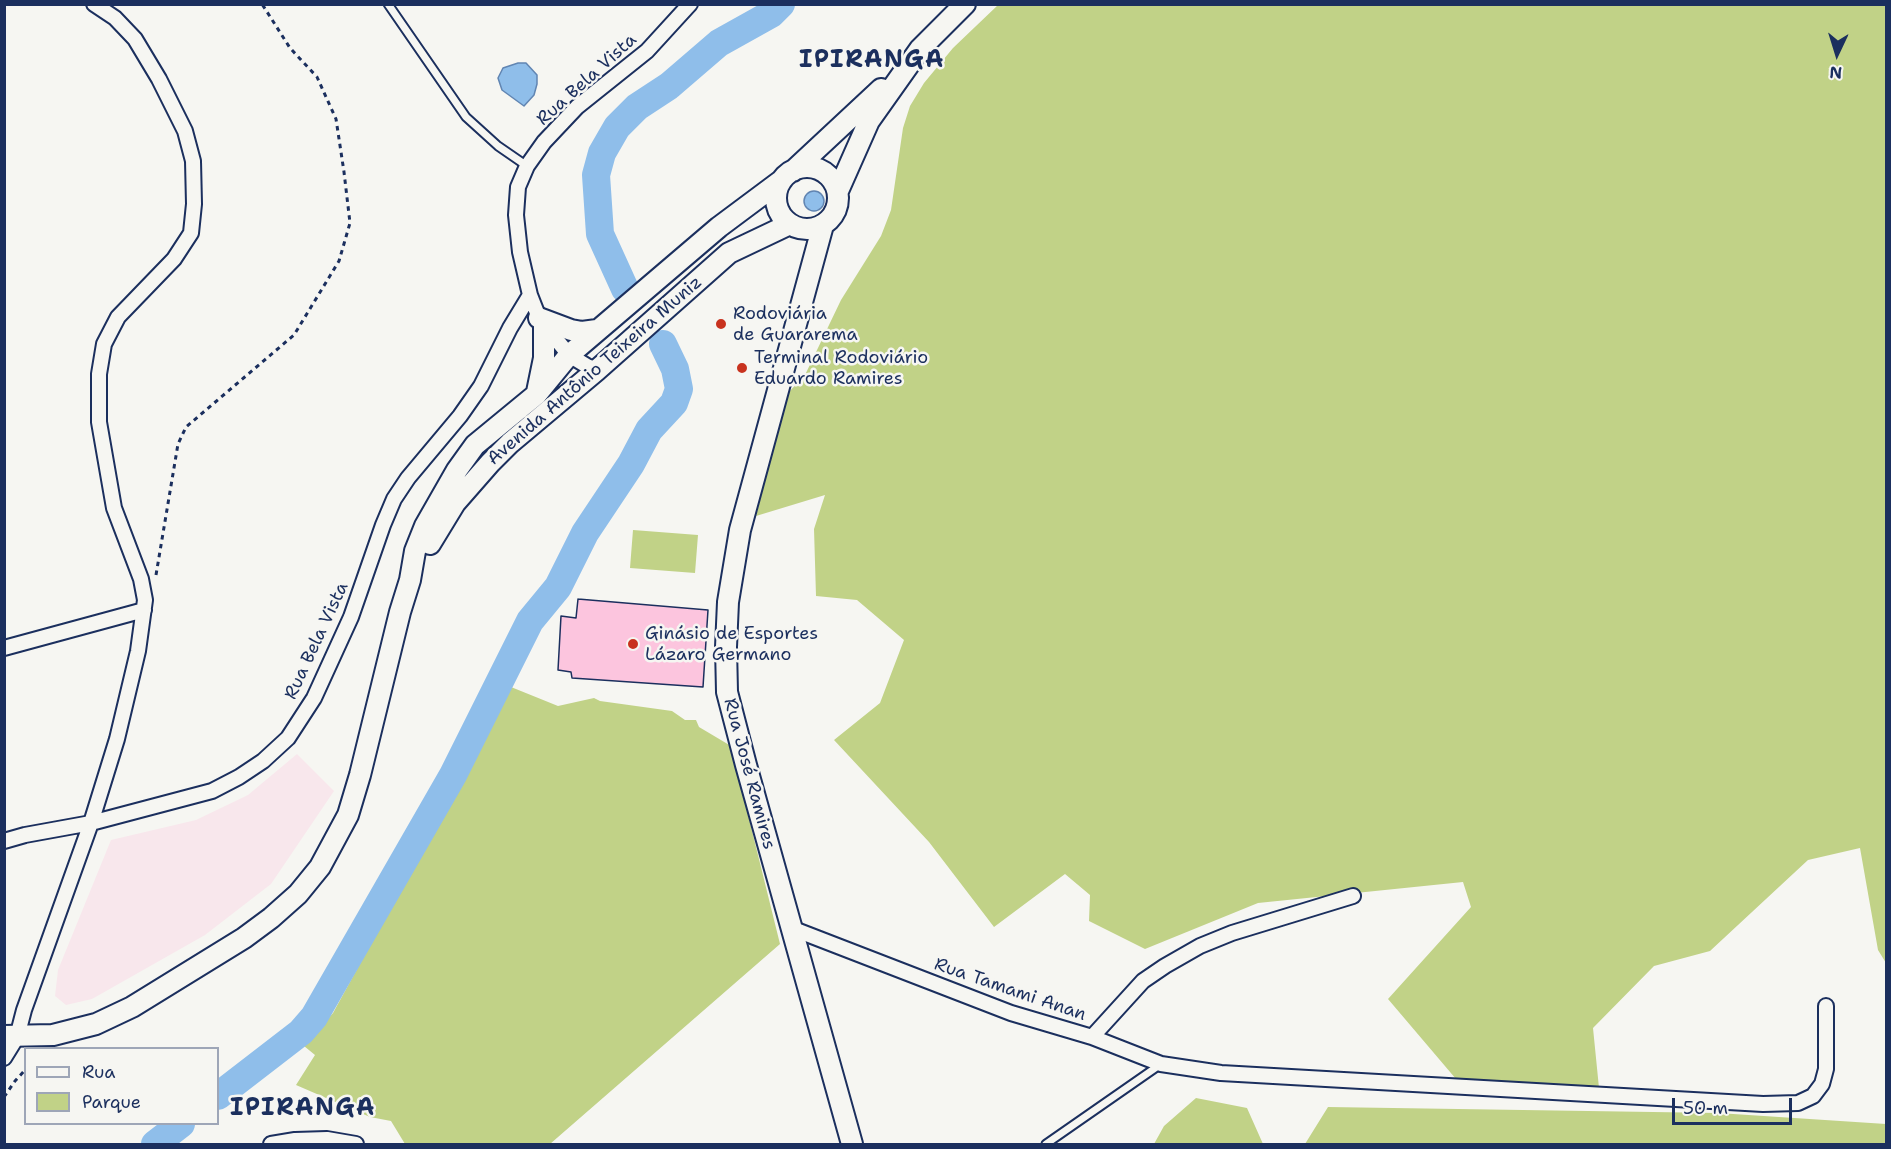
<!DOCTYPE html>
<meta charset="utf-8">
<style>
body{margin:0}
#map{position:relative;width:1891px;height:1149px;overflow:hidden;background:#f6f6f2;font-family:"Shantell Sans",sans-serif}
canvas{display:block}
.frame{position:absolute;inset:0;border:6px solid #1b2f5e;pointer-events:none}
.legend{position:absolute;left:24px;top:1047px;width:195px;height:78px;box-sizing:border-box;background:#f6f6f2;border:2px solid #9ea6b7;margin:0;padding:8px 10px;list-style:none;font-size:18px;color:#1b2f5e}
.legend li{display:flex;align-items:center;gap:12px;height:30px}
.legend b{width:30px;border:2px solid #9ea6b7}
.north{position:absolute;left:1807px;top:24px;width:60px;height:60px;-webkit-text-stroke:4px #f6f6f2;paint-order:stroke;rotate:184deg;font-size:16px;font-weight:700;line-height:24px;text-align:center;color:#1b2f5e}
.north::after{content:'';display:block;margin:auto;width:21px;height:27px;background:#1b2f5e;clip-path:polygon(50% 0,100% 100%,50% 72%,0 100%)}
.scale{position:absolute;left:1672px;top:1098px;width:120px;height:27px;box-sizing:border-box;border:3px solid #1b2f5e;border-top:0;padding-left:8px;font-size:18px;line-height:21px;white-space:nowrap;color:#1b2f5e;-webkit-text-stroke:4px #f6f6f2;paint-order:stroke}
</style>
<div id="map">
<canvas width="1891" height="1149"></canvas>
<div class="frame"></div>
<ul class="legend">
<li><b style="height:8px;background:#f6f6f2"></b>Rua</li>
<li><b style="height:16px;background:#c1d287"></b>Parque</li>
</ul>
<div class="north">N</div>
<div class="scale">50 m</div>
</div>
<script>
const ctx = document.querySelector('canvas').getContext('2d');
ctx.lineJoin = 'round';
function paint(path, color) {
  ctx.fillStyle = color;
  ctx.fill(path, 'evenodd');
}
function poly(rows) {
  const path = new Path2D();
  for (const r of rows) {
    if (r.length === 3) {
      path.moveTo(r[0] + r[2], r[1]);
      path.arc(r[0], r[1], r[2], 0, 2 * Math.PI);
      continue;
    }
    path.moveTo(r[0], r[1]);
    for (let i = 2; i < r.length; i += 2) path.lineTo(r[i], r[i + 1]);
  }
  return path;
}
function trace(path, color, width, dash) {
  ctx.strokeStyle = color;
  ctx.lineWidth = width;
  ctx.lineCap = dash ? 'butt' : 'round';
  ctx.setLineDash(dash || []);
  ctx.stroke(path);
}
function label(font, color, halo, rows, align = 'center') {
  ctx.font = font + ' "Shantell Sans",sans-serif';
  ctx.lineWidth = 5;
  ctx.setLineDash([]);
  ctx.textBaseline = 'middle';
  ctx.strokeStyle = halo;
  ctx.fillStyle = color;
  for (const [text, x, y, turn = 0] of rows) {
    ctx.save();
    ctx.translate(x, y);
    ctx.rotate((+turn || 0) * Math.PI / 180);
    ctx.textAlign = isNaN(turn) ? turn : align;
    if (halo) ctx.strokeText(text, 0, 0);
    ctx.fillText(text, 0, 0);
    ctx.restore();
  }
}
paint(poly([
 [297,754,334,791,271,884,205,935,92,999,66,1005,55,996,58,970,111,840,196,820,248,795]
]), '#f8e7ec');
paint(poly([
 [998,5,1886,5,1886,963,1878,950,1860,848,1808,860,1710,951,1654,966,1593,1028,1599,1088,1456,1079,1388,999,1471,907,1463,882,1258,903,1145,949,1089,921,1090,895,1065,874,994,927,929,842,834,740,880,703,904,640,857,600,816,596,814,529,825,495,756,516,787,394,805,375,841,300,881,236,891,210,903,128,910,106,924,83,953,48],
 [633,530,698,535,695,573,630,568],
 [511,687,558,706,594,698,600,701,672,711,685,720,696,720,699,727,731,746,780,944,550,1144,405,1144,391,1121,370,1117,296,1085,315,1055,304,1046,333,1013],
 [1196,1098,1247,1108,1263,1144,1154,1144,1164,1126],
 [1328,1107,1718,1113,1886,1124,1886,1144,1305,1144]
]), '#c1d287');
const water = poly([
 [518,63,526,63,537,75,537,84,534,95,524,106,502,90,498,78,503,68,518,63],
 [814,201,10]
]);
paint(water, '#8fbeea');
trace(water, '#6185b2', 1.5);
trace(poly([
 [625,289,600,234,596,175,602,153,617,127,637,107,669,86,719,43,771,14,781,4],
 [218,1096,301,1032,314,1017,453,775,530,621,558,587,585,533,631,464,649,430,674,403,679,389,675,369,663,344],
 [155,1144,181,1124]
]), '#8fbeea', 28);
const building = poly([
 [578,599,708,610,703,687,572,678,571,672,558,670,561,616,576,618,578,599]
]);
paint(building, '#fcc5de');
trace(building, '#1b2f5e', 1.5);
const lane = poly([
 [388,4,466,117,498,146,527,166],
 [1046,1144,1161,1064]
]);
const street = poly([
 [597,370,587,366,569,355,539,318,530,295,520,252,516,215,518,187,527,166,544,142,577,107,647,51,690,4],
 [4,648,144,610],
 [4,841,25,835,91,823,212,791,239,777,263,761,288,738,314,698,351,617,383,525,394,499,408,478,460,416,481,386,510,328,530,295],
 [791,928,1011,1013,1092,1037,1161,1064,1221,1073,1763,1104,1798,1103,1813,1096,1822,1084,1826,1069,1826,1006],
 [1092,1037,1143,981,1165,966,1200,946,1232,933,1353,896],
 [4,1058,17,1037,24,1010,91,823,117,739,138,651,145,600,141,579,114,508,99,422,99,374,104,344,118,317,174,259,191,233,194,204,193,161,185,131,159,79,135,39,115,18,94,4],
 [271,1144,295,1140,327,1139,356,1144]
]);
const secondary = poly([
 [807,198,31],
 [793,171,881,89],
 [838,191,869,121,920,49,965,4],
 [823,225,740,530,728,602,726,647,727,692,746,765,852,1144],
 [539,318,571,330,582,332,597,330],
 [537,392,544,358,544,326],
 [430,544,455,503,490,463,510,443,597,370,729,253,790,224],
 [4,1036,53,1035,96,1024,132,1007,244,938,271,918,298,894,320,867,348,815,360,775,400,612,410,580,415,551,425,526,457,470,475,445,537,394,569,355,719,227,782,180]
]);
trace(lane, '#1b2f5e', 11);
trace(street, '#1b2f5e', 18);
trace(secondary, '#1b2f5e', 24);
trace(poly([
 [156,575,178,444,186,427,294,335,339,261,350,223,344,172,336,119,317,77,290,48,262,4],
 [4,1097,15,1081,26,1069]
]), '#1b2f5e', 3, [4.5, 4.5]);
trace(lane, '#f6f6f2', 7);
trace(street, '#f6f6f2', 14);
trace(secondary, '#f6f6f2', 20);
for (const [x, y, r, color] of [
 [721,324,6,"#c8321e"],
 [742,368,6,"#c8321e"],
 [633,644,6,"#c8321e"]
]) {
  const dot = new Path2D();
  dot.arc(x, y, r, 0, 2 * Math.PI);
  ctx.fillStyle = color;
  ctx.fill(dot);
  trace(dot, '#f6f6f2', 2);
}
label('18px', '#1b2f5e', '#f6f6f2', [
 ["Rua Bela Vista",587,80,-42],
 ["Avenida Antônio Teixeira Muniz",595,371,-41],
 ["Rua Bela Vista",317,641,-65],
 ["Rua José Ramires",749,774,75],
 ["Rua Tamami Anan",1010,990,19]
]);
label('18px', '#1b2f5e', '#f6f6f2', [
 ["Rodoviária",733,314],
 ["de Guararema",733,335],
 ["Terminal Rodoviário",754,358],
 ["Eduardo Ramires",754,379],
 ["Ginásio de Esportes",645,634],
 ["Lázaro Germano",645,655]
], 'left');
ctx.letterSpacing = '1.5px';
label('bold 24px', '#1b2f5e', '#f6f6f2', [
 ["IPIRANGA",872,61],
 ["IPIRANGA",303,1109]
]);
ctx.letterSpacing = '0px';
</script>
